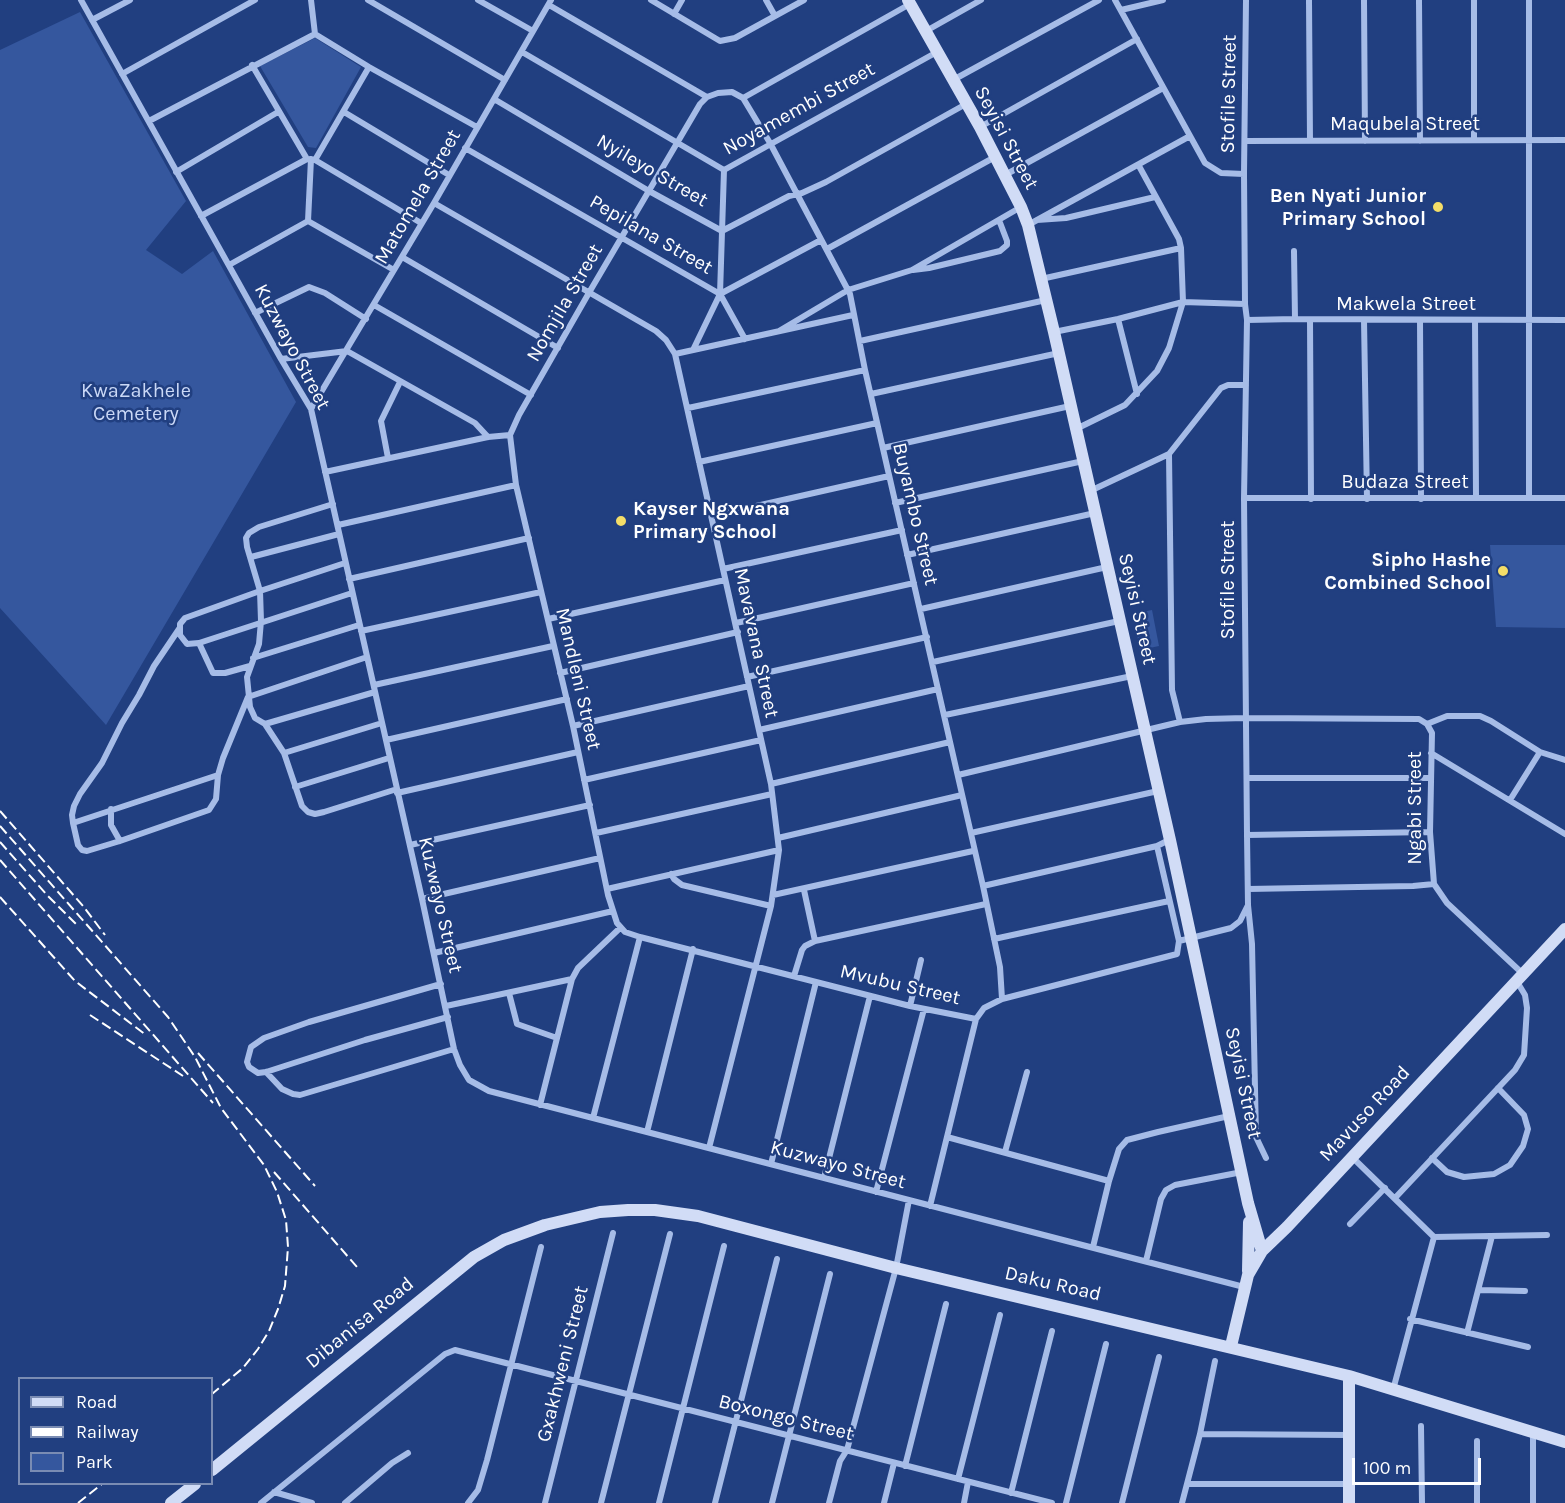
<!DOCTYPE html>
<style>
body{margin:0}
#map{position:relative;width:1565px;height:1503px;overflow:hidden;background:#213f80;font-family:Karla,sans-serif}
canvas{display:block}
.legend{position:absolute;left:18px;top:1377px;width:195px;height:108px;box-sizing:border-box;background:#213f80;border:2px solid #7a8cb3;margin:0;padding:8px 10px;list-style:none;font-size:18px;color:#fff}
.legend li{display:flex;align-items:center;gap:12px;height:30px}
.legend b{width:30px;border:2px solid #7a8cb3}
.scale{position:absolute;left:1352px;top:1458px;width:129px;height:27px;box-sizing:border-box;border:3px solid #fff;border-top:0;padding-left:8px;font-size:18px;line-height:21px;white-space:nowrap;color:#fff;-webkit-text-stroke:4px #213f80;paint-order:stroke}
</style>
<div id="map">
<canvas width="1565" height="1503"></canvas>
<ul class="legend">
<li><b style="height:8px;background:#d1dcf6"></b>Road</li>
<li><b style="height:8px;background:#fff"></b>Railway</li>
<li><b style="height:16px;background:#35579e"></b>Park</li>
</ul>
<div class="scale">100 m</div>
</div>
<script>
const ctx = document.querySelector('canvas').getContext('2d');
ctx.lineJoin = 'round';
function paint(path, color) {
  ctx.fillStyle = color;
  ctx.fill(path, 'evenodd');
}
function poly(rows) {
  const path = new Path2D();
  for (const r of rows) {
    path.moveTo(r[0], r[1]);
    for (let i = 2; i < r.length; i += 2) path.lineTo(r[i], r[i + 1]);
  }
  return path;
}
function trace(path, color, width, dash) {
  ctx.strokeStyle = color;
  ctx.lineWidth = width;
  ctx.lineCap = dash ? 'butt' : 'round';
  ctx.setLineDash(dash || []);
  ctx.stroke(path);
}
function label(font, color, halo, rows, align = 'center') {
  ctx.font = font + ' Karla,sans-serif';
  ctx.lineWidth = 5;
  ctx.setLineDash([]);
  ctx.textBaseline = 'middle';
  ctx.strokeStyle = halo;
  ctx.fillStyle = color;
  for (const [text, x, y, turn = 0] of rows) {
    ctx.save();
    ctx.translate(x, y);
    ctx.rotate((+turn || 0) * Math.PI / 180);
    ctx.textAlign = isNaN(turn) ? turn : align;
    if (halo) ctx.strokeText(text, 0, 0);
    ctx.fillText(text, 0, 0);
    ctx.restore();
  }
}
paint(poly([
 [80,12,186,201,146,250,182,274,213,251,296,402,106,725,0,608,0,50],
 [315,38,361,67,316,148,308,147,260,66],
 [1490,545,1565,545,1565,628,1496,627],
 [1152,610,1159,646,1140,650,1133,614]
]), '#35579e');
trace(poly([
 [81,0,281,359,311,409,422,899,454,1049,460,1065,469,1080,489,1091,1244,1287],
 [311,0,315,34],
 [368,0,505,80],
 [478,0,533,31],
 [651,0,720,41,735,38,804,0],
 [766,0,775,16],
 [1115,0,1205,163,1221,173,1244,174],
 [1246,0,1244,174,1245,304,1247,320,1244,498,1247,835,1248,905,1252,944,1256,1137,1266,1158],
 [1309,0,1310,141],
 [1364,0,1365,141],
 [1419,0,1420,141],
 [1474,0,1474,140],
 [1529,0,1529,498],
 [549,5,707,97],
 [1121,10,1163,0],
 [674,14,682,0],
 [92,20,130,0],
 [926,31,981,0],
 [315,34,369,67,477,127],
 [522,52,724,170],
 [252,65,307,159],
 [122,74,255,0],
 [953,80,1099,0],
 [743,98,910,4],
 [494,99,649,191,722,231,789,196,802,193,826,182,966,104],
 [344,112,449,175],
 [149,121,315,34],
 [980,127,1137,39],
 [1245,141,1565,140],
 [465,148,720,294,821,240],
 [315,160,369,67],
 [724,170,937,52],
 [176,172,278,112],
 [1005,175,1163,88],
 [434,203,656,331,666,340,675,354,771,784,779,850,771,906,709,1148],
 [201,216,307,159,315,160,421,223],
 [1037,220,1066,218,1155,197],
 [308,221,394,270],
 [308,221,311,159],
 [1028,225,1190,136],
 [827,249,995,157],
 [1294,251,1295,319],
 [402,257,558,348],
 [229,265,308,221],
 [913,270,929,268,1000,251,1007,245,1007,241,999,220],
 [1041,279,1181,248],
 [720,294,745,339],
 [374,305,531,395],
 [255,313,309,287,325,293,366,319],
 [1118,319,1137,394],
 [1247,320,1295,319,1565,320],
 [1310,320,1311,499],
 [1364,320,1367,499],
 [1420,320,1421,499],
 [1475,320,1476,498],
 [779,331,848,290,912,270,1021,207],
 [1054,332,1118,319,1183,302,1245,304],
 [860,341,1046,300],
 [693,350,720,294,724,170],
 [675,354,853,315],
 [281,359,347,351,475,423,488,437],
 [871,394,1059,353],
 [688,408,865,370],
 [311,409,434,203,551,0],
 [1076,429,1125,405,1157,371,1169,348,1183,302,1181,248,1179,239,1139,166],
 [883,448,1070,406],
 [1169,454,1172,690,1180,722],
 [388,458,381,421,400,382],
 [699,462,877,423],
 [325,472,488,437,510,435],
 [1090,491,1169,454,1221,388,1228,385,1246,385],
 [1244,498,1565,498],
 [895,503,1083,461],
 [333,504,259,527,249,533,246,538,247,547,260,591,261,621,259,644,247,677,250,707,255,718,265,724,284,753,302,806,308,812,315,814,324,812,397,789],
 [712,516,889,476],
 [338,525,516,485],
 [907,555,1095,513],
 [251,557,339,534],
 [345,563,260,591,185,618,180,624,180,635,187,644,199,643,352,593],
 [723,569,902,530],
 [349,579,529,538],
 [921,609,1107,567],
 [548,619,725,580],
 [736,623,914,583],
 [179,629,154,666,139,695,122,723,102,763,80,794,74,806,72,815,73,823,78,845,82,850,87,851,120,841,209,810,216,799,218,775,223,758,248,697,367,657],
 [361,631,541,592],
 [199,643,213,673,225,673,250,666],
 [253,658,359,625],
 [933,662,1119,621],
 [560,673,738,632],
 [747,677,927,637],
 [374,685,553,646],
 [945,715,1132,676],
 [265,724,375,692],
 [1427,724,1447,716,1480,716,1491,721,1540,752,1565,760],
 [573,726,749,686],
 [759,730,938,689],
 [386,740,567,699],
 [284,753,382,723],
 [1431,753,1565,834],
 [958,775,1180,722,1206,719,1245,718,1419,719,1427,724,1432,733,1430,832,1434,884,1447,903,1522,973],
 [1247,778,1430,778],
 [584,780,761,740],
 [771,784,950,742],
 [295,787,389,758],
 [397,793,578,752],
 [1510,800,1540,752],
 [111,809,111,825,120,841],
 [73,823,218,775],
 [596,833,772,794],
 [971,833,1158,791],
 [1247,835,1430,832],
 [778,838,962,795],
 [410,845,590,805],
 [1157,846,1179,941],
 [671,874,674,879,682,885,771,906],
 [983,886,1157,846,1169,840],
 [607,889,779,850],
 [1248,889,1413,886,1434,884],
 [804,890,815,941,986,904],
 [773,895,973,851],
 [422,899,600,858],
 [994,939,1169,901],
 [434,953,613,911],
 [794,976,802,950,805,946,815,941],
 [441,984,309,1022,264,1038,251,1047,247,1062,249,1067,258,1073,266,1072,365,1040,448,1017],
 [509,993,517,1024,557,1038],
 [1002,999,1000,967,983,886,865,370,850,294,770,143,743,98,732,92,718,93,707,97,700,104,590,291,519,415,510,435,516,485,573,726,608,895,617,923,625,932,640,937,910,1006,976,1019,984,1008,1002,999,1177,954,1179,941,1231,928,1240,921,1248,905],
 [446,1006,572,979,578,968,620,928],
 [910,1006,921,960],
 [266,1072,282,1089,293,1094,300,1095,454,1049],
 [540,1105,572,979],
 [593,1118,640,937],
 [647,1132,693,949],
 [947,1137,1109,1181,1093,1247],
 [1005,1152,1027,1072],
 [1352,1157,1434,1237],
 [1432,1158,1447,1172,1464,1177,1494,1174,1510,1165,1523,1146,1528,1129,1524,1115,1498,1088],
 [771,1164,816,982],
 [824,1178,870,996],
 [1109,1181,1119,1149,1127,1140,1158,1132,1229,1116],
 [876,1192,924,1009],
 [1395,1198,1515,1070,1524,1055,1527,1008,1525,995,1516,980],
 [930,1206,976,1019],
 [1350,1224,1385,1188],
 [1146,1261,1161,1199,1166,1190,1175,1185,1242,1172],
 [1479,1290,1525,1291],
 [1410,1319,1528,1347],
 [1467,1333,1492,1236],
 [1393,1390,1434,1237,1547,1235],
 [1421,1426,1422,1503],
 [1200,1434,1349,1435],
 [1477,1441,1477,1503],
 [905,1466,946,1304],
 [958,1479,1000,1315],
 [1188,1484,1349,1484],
 [274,1492,312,1503],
 [1011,1493,1052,1331],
 [261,1503,445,1354,455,1350,1052,1503],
 [345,1503,392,1463,408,1453],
 [468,1503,478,1490,487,1460,541,1247],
 [545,1503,613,1233],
 [601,1503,670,1234],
 [659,1503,724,1246],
 [715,1503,777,1259],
 [772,1503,830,1274],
 [829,1503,840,1461,847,1450,896,1268,909,1200],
 [884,1503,894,1463],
 [964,1503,968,1482],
 [1066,1503,1106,1344],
 [1122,1503,1159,1357],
 [1182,1503,1200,1434,1215,1361],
 [1533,1503,1533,1431]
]), '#a6bce7', 6);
trace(poly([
 [908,0,980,127,1021,207,1028,225,1054,332,1170,840,1248,1203,1262,1251],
 [1248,1271,1249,1222],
 [1231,1346,1248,1275,1262,1251,1287,1227,1565,929],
 [212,1470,474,1257,504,1240,545,1225,600,1212,628,1210,655,1210,698,1216,896,1268,1349,1376,1565,1442],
 [171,1503,195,1484],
 [1349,1503,1349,1376]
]), '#d1dcf6', 12);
trace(poly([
 [0,811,83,906,105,935],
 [0,826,168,1017,195,1057,221,1108,264,1165,277,1192,286,1220,288,1247,285,1286,278,1309,269,1331,258,1349,243,1368,212,1394],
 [0,842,47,895,77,925],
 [0,860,213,1103],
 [0,897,75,981,146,1035],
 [90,1015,183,1076],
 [198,1053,315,1186],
 [274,1172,357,1267],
 [78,1503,102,1484]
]), '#fff', 2, [10, 4.5]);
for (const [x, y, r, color] of [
 [1438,207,6,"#f4dd68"],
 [621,521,6,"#f4dd68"],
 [1503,571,6,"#f4dd68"]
]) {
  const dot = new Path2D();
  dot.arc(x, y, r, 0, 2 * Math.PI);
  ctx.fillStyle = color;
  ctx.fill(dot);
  trace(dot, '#213f80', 2);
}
label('20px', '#fff', '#213f80', [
 ["Stofile Street",1229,94,-89],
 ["Noyamembi Street",799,109,-29],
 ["Maqubela Street",1405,124],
 ["Seyisi Street",1006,138,62],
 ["Nyileyo Street",652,171,30],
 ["Matomela Street",418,197,-60],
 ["Pepilana Street",651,235,30],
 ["Nomjila Street",565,303,-60],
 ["Makwela Street",1406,304],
 ["Kuzwayo Street",292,347,62],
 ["Budaza Street",1405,482],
 ["Buyambo Street",915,514,77],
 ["Stofile Street",1228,580,-90],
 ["Seyisi Street",1137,609,77],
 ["Mavavana Street",756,643,78],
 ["Mandleni Street",578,679,77],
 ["Ngabi Street",1415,808,-90],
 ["Kuzwayo Street",440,905,77],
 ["Mvubu Street",900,985,13],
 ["Seyisi Street",1243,1083,78],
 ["Mavuso Road",1365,1114,-47],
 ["Kuzwayo Street",838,1165,15],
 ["Daku Road",1053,1284,13],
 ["Dibanisa Road",360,1323,-39],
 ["Gxakhweni Street",563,1364,-76],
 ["Boxongo Street",786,1418,14]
]);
label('bold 20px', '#fff', '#213f80', [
 ["Ben Nyati Junior",1426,196],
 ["Primary School",1426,219],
 ["Kayser Ngxwana",633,509,"left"],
 ["Primary School",633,532,"left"],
 ["Sipho Hashe",1491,560],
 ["Combined School",1491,583]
], 'right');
label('20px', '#cad8f6', '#213f80', [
 ["KwaZakhele",136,391],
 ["Cemetery",136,414]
]);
</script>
